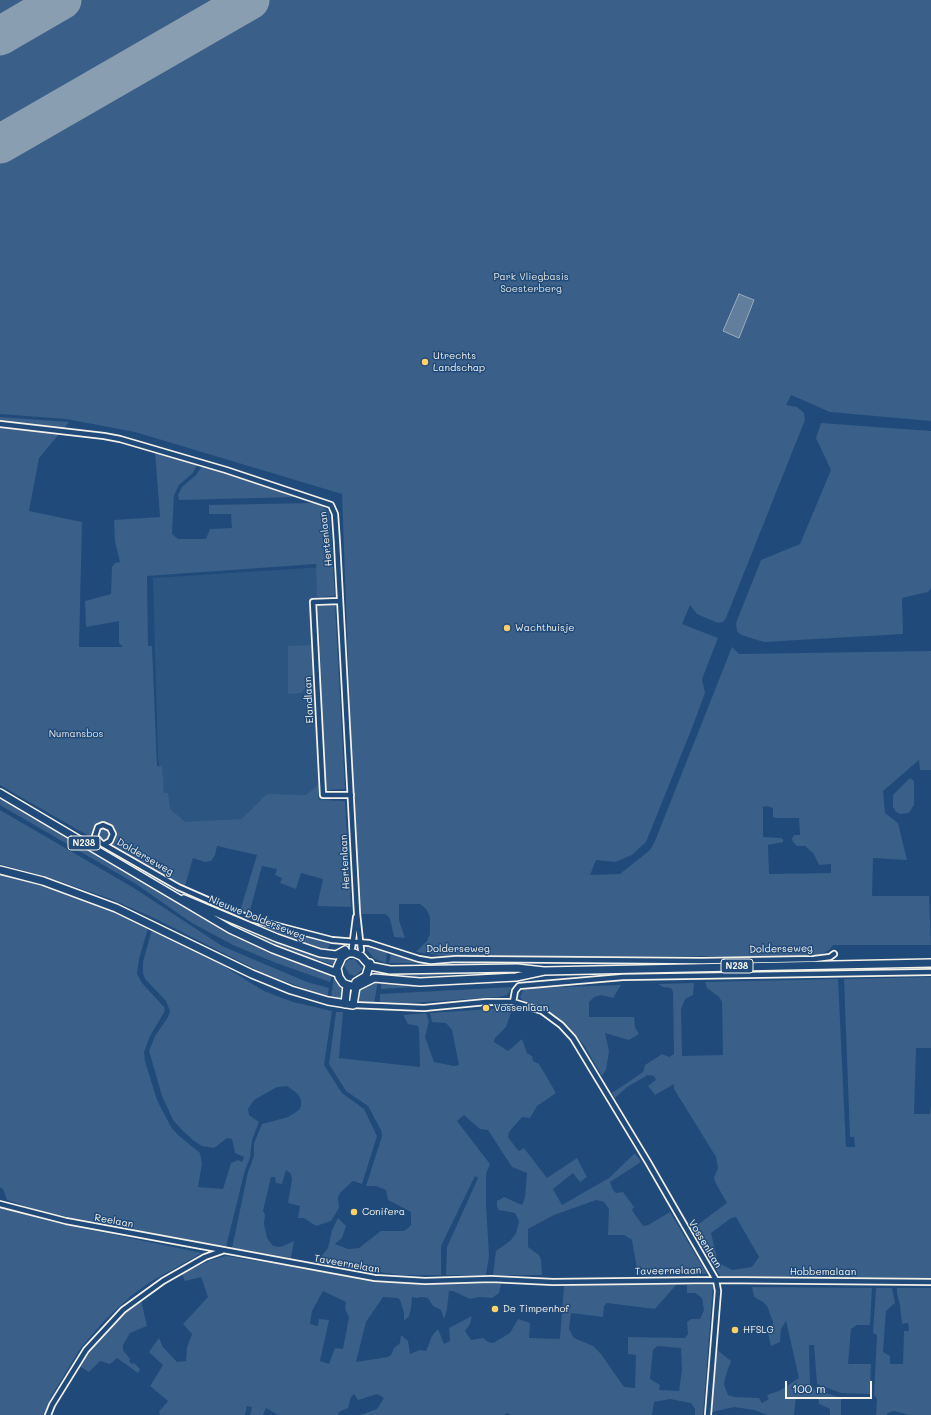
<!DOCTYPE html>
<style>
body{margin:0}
#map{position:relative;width:931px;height:1415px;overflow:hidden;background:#1f4a7a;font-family:Mali,sans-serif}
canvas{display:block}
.scale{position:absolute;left:785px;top:1381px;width:87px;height:18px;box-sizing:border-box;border:2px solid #f4f1e8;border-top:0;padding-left:5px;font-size:12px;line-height:14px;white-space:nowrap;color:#f4f1e8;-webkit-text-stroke:3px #1f4a7a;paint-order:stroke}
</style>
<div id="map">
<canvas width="931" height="1415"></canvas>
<div class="scale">100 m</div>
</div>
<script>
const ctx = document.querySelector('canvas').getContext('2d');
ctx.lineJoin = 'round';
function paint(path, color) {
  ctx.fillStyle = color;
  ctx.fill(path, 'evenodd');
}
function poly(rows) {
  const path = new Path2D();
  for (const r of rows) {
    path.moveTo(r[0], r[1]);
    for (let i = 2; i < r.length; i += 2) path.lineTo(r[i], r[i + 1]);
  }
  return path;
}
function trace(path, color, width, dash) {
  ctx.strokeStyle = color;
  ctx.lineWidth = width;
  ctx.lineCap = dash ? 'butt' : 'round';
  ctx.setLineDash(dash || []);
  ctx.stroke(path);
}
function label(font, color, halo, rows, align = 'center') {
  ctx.font = font + ' Mali,sans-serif';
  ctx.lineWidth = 3;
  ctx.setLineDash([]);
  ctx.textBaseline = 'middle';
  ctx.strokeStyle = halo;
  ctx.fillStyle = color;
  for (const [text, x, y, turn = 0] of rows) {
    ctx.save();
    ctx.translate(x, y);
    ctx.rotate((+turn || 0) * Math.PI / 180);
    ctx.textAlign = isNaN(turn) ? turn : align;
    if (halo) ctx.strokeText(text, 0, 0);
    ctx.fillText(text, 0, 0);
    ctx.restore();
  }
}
paint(poly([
 [323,567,330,815,184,824,165,809,158,757,153,578]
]), '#2d5581');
paint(poly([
 [0,0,931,0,931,421,830,412,791,395,786,405,797,407,804,413,805,420,726,618,723,622,718,623,697,614,690,605,682,624,718,638,702,679,705,693,692,728,646,842,632,855,615,862,596,860,590,875,620,874,650,850,655,841,732,647,739,654,931,651,931,770,920,770,919,760,883,791,885,813,898,823,907,860,873,858,872,896,929,896,931,945,833,945,829,950,820,955,791,956,445,956,416,952,427,941,430,934,430,917,426,909,420,904,399,904,399,920,405,938,394,937,391,923,389,917,385,914,361,914,356,877,342,494,135,432,66,419,0,414],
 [767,806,773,808,773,817,776,818,799,818,800,835,794,835,792,839,793,842,797,846,805,846,814,854,819,865,831,864,831,873,769,874,768,845,783,842,783,839,780,838,763,837,763,807],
 [0,417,69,422,39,458,29,511,82,522,79,647,123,647,119,643,119,621,86,627,85,601,111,594,112,567,115,563,120,562,115,542,114,520,160,517,155,452,197,465,193,473,179,485,174,495,172,534,178,539,206,539,210,529,232,528,231,514,209,514,209,505,315,503,320,504,329,512,335,596,317,597,316,564,147,576,148,646,138,646,152,646,157,766,162,766,164,793,168,793,170,809,185,822,242,819,267,794,306,795,318,785,318,800,345,801,351,907,317,906,323,879,301,873,296,889,280,883,282,878,275,875,277,869,262,866,249,914,240,911,257,855,217,846,215,855,211,861,205,862,193,858,185,886,78,830,0,785],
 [821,423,931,431,931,588,928,592,902,598,903,634,764,642,741,635,737,631,736,623,761,560,800,544,831,470,816,438],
 [202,466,298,497,179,500,178,495,182,487,196,475],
 [335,605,345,789,326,790,318,606],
 [311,645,313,680,301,693,288,694,288,646],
 [910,778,914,781,914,805,909,813,900,814,896,812,893,807,893,795],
 [0,796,140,879,216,926,261,948,332,974,330,982,276,963,233,945,192,923,136,884,0,805],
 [0,810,134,888,222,946,307,982,329,988,327,997,263,973,152,917,108,898,56,880,0,864],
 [0,872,65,891,149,925,139,959,137,974,142,983,164,1007,165,1011,150,1036,144,1052,145,1061,157,1100,171,1127,178,1135,200,1153,202,1164,198,1187,223,1189,231,1163,238,1160,242,1162,244,1157,235,1153,232,1139,227,1138,214,1148,202,1146,194,1141,183,1131,173,1120,162,1096,149,1051,155,1036,168,1017,170,1011,166,1001,145,979,143,973,143,962,152,929,214,960,264,991,293,1002,332,1011,324,1065,342,1093,364,1109,377,1136,362,1184,353,1181,341,1192,338,1197,339,1208,331,1221,316,1226,304,1218,298,1218,300,1206,288,1203,292,1179,291,1174,286,1170,282,1184,276,1183,275,1177,271,1177,263,1211,265,1215,264,1224,267,1238,273,1246,281,1247,294,1241,291,1258,232,1248,248,1172,254,1156,254,1143,262,1124,288,1117,299,1110,301,1106,301,1100,298,1094,287,1086,277,1087,254,1100,248,1109,249,1115,259,1122,252,1140,250,1158,245,1170,226,1247,58,1215,37,1210,7,1200,3,1189,0,1187],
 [239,917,298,936,330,943,327,952,236,918],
 [222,920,283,943,336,958,334,965,260,941,229,925],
 [366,945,387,952,386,963,375,959,367,950],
 [391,953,423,963,389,963],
 [354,959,363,969,355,976,349,974,344,965,348,960],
 [375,970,436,972,518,972,408,977,373,975],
 [334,976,341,983,344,992,340,998,331,998],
 [931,977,931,1048,916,1048,914,1114,930,1114,931,1105,931,1279,721,1277,715,1268,721,1264,732,1270,752,1267,759,1257,736,1217,731,1218,711,1233,717,1257,712,1262,692,1229,727,1203,715,1182,714,1177,718,1168,716,1157,674,1089,674,1084,655,1095,648,1086,656,1080,654,1076,648,1075,627,1087,615,1098,612,1093,643,1072,645,1065,662,1054,669,1057,674,1054,673,992,671,988,663,987,658,984,694,983,693,995,685,999,681,1009,682,1056,723,1055,722,1002,719,997,707,988,705,982,838,979,846,1147,855,1147,854,1137,850,1137,844,979],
 [378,981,374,1004,359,1003,359,990],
 [381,982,429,985,467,984,381,989],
 [621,985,613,998,601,995,594,997,589,1002,589,1017,634,1017,635,1027,639,1034,629,1040,605,1033,609,1051,606,1070,602,1076,584,1045,568,1026,543,1009,524,1002,520,997,523,990,535,988],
 [512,987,507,995,499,997,380,1005,380,994],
 [504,1008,512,1010,506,1027,495,1038,494,1042,508,1051,522,1039,527,1053,532,1056,533,1061,539,1064,556,1093,537,1106,530,1118,522,1117,509,1132,508,1137,517,1149,519,1151,524,1148,547,1178,577,1158,587,1177,580,1182,573,1173,553,1189,562,1205,609,1178,635,1153,641,1162,610,1182,613,1190,616,1193,623,1192,634,1207,632,1210,643,1226,648,1225,670,1212,707,1274,638,1275,632,1240,624,1235,608,1235,609,1209,604,1202,596,1200,554,1215,528,1229,528,1247,539,1255,541,1259,542,1275,493,1275,496,1251,511,1240,516,1233,519,1221,515,1213,499,1210,497,1207,497,1201,504,1197,522,1205,525,1197,527,1173,512,1167,488,1130,480,1129,464,1115,457,1121,490,1164,486,1174,486,1204,489,1256,486,1275,446,1275,447,1247,478,1178,475,1176,441,1246,441,1275,401,1275,316,1263,328,1248,332,1230,338,1218,346,1226,342,1238,335,1244,348,1249,359,1248,381,1231,402,1231,406,1230,411,1225,411,1212,388,1200,386,1190,376,1186,366,1186,382,1136,381,1130,368,1106,346,1091,329,1064,336,1012,343,1012,339,1058,420,1067,419,1029,418,1026,408,1024,403,1015,426,1013,429,1021,425,1037,434,1062,454,1066,459,1065,452,1030,446,1023,432,1022,430,1013],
 [0,1206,48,1221,202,1253,152,1281,132,1295,104,1321,80,1349,51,1397,43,1415,0,1415],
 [226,1256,397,1283,501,1284,499,1293,492,1298,479,1297,470,1299,453,1291,449,1291,447,1309,444,1319,441,1310,433,1306,428,1298,421,1297,417,1298,412,1297,411,1309,409,1316,404,1321,404,1313,400,1300,398,1298,383,1297,366,1322,356,1362,388,1357,391,1355,394,1348,400,1343,401,1335,408,1341,410,1354,420,1350,426,1351,432,1336,438,1329,444,1344,450,1341,449,1328,472,1316,470,1324,465,1331,471,1340,483,1338,488,1342,493,1343,510,1333,518,1319,530,1323,529,1338,560,1339,564,1285,676,1285,655,1309,607,1303,604,1306,603,1317,571,1313,569,1329,574,1338,593,1346,601,1354,624,1387,635,1388,636,1355,628,1354,628,1337,685,1338,688,1334,687,1322,691,1319,700,1319,704,1310,702,1298,695,1293,687,1293,687,1285,713,1285,703,1415,695,1415,695,1409,691,1403,670,1399,654,1402,652,1415,510,1415,508,1413,504,1415,360,1415,377,1409,384,1398,377,1394,358,1400,354,1394,351,1397,348,1408,339,1412,338,1415,278,1415,266,1408,263,1415,250,1415,252,1407,247,1406,245,1415,160,1415,159,1412,168,1401,150,1386,163,1365,149,1352,159,1338,163,1347,177,1362,186,1361,187,1347,192,1334,183,1324,208,1297,201,1277,185,1281,182,1274,211,1260],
 [323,1291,346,1302,345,1309,349,1317,343,1349,335,1348,329,1364,320,1361,329,1320,319,1319,318,1326,310,1324,312,1311],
 [657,1346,681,1348,682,1370,679,1391,659,1390,660,1385,650,1379,653,1350],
 [752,1287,872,1288,870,1325,857,1325,851,1329,848,1364,871,1364,870,1394,841,1393,817,1384,814,1345,809,1345,810,1383,814,1389,841,1398,841,1415,830,1415,830,1409,819,1404,818,1398,812,1397,796,1397,794,1415,768,1415,754,1410,734,1407,712,1412,717,1350,731,1361,725,1378,724,1385,728,1395,734,1397,759,1398,762,1403,769,1399,767,1395,779,1391,799,1378,786,1321,781,1329,780,1342,771,1346,767,1329,773,1325,773,1322,767,1306,763,1302,754,1297],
 [876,1288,892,1288,895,1303,886,1311,883,1352,890,1356,890,1364,903,1364,904,1331,909,1331,908,1323,902,1324,900,1305,897,1293,897,1288,931,1288,931,1415,909,1415,894,1411,887,1413,887,1415,876,1415,877,1399,874,1395,877,1335,873,1333],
 [141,1300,147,1326,130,1333,123,1345,123,1350,130,1359,129,1361,132,1364,134,1363,140,1369,138,1373,117,1358,110,1364,100,1361,89,1372,79,1366,91,1348,122,1314]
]), '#3a5f88');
const water = poly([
 [739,294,754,300,739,338,723,331,739,294]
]);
paint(water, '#627e9d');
trace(water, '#9cacbb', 1);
trace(poly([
 [0,36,62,0],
 [0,144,250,0]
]), '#8a9eb1', 39);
const street = poly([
 [0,424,104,436,120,439,226,470,331,505,335,514,337,543,357,913,361,950],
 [340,601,313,602,323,795,351,795],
 [105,844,110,841,113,834,110,828,103,825,98,827,95,836,101,843,178,887,251,919,332,940,369,943,419,959,431,961,456,959,702,961,814,959,830,957,834,954],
 [352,948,356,917],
 [513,1002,515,991,519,986,623,977,931,972],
 [353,1005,424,1008,486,1002,513,1002,542,1011,561,1025,573,1038,648,1162,716,1280,718,1291,708,1415],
 [0,1204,66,1221,375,1278,425,1281,491,1279,553,1282,716,1280,931,1282],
 [48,1415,52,1405,86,1350,123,1310,163,1281,205,1257,222,1251]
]);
const secondary = poly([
 [0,870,43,881,116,908,252,974,291,990,328,1001,353,1005,356,987],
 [345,1004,347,985]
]);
const primary = poly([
 [0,793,230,929,273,949,337,973],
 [184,899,277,938,320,953,336,955,345,950],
 [544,971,516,977,420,982,374,978,356,987,347,985,343,983,339,977,337,968,342,957,348,953,354,953,361,956,370,966,390,970,517,968,544,971,931,963],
 [356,982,366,976,370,963]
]);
trace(street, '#f4f1e8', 8);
trace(secondary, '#f4f1e8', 10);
trace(primary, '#f4f1e8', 10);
trace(street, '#1f4a7a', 4.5);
trace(secondary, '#1f4a7a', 7);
trace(primary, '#1f4a7a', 7);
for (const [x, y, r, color] of [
 [425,362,4,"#ffd166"],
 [507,628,4,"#ffd166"],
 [486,1008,4,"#ffd166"],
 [354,1212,4,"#ffd166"],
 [495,1309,4,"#ffd166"],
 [735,1330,4,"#ffd166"]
]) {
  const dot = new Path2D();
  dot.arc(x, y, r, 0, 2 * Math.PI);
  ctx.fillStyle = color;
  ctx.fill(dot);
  trace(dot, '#1f4a7a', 1.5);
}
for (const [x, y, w] of [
 [84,843,32],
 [737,966,32]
]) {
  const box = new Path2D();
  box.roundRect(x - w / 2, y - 7, w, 14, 3);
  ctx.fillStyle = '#1f4a7a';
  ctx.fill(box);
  trace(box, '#f4f1e8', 1);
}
label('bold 9px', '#f4f1e8', null, [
 ["N238",84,843],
 ["N238",737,966]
]);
label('10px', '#e1e2de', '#1f4a7a', [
 ["Park Vliegbasis",531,277],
 ["Soesterberg",531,289],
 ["Numansbos",76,734]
]);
label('10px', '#f4f1e8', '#1f4a7a', [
 ["Utrechts",433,356],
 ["Landschap",433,368],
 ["Wachthuisje",515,628],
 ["Vossenlaan",494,1008],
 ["Conifera",362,1212],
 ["De Timpenhof",503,1309],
 ["HFSLG",743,1330]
], 'left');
label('10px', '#f4f1e8', '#1f4a7a', [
 ["Hertenlaan",326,539,-96],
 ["Elandlaan",309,700,-93],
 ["Dolderseweg",145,857,30],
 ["Hertenlaan",345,862,-93],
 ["Nieuwe Dolderseweg",257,918,22],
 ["Dolderseweg",458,949],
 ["Dolderseweg",781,949,-1],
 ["Reelaan",114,1221,10],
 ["Vossenlaan",705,1244,59],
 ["Taveernelaan",347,1264,10],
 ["Taveernelaan",668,1271,-1],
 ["Hobbemalaan",823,1272]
]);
</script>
